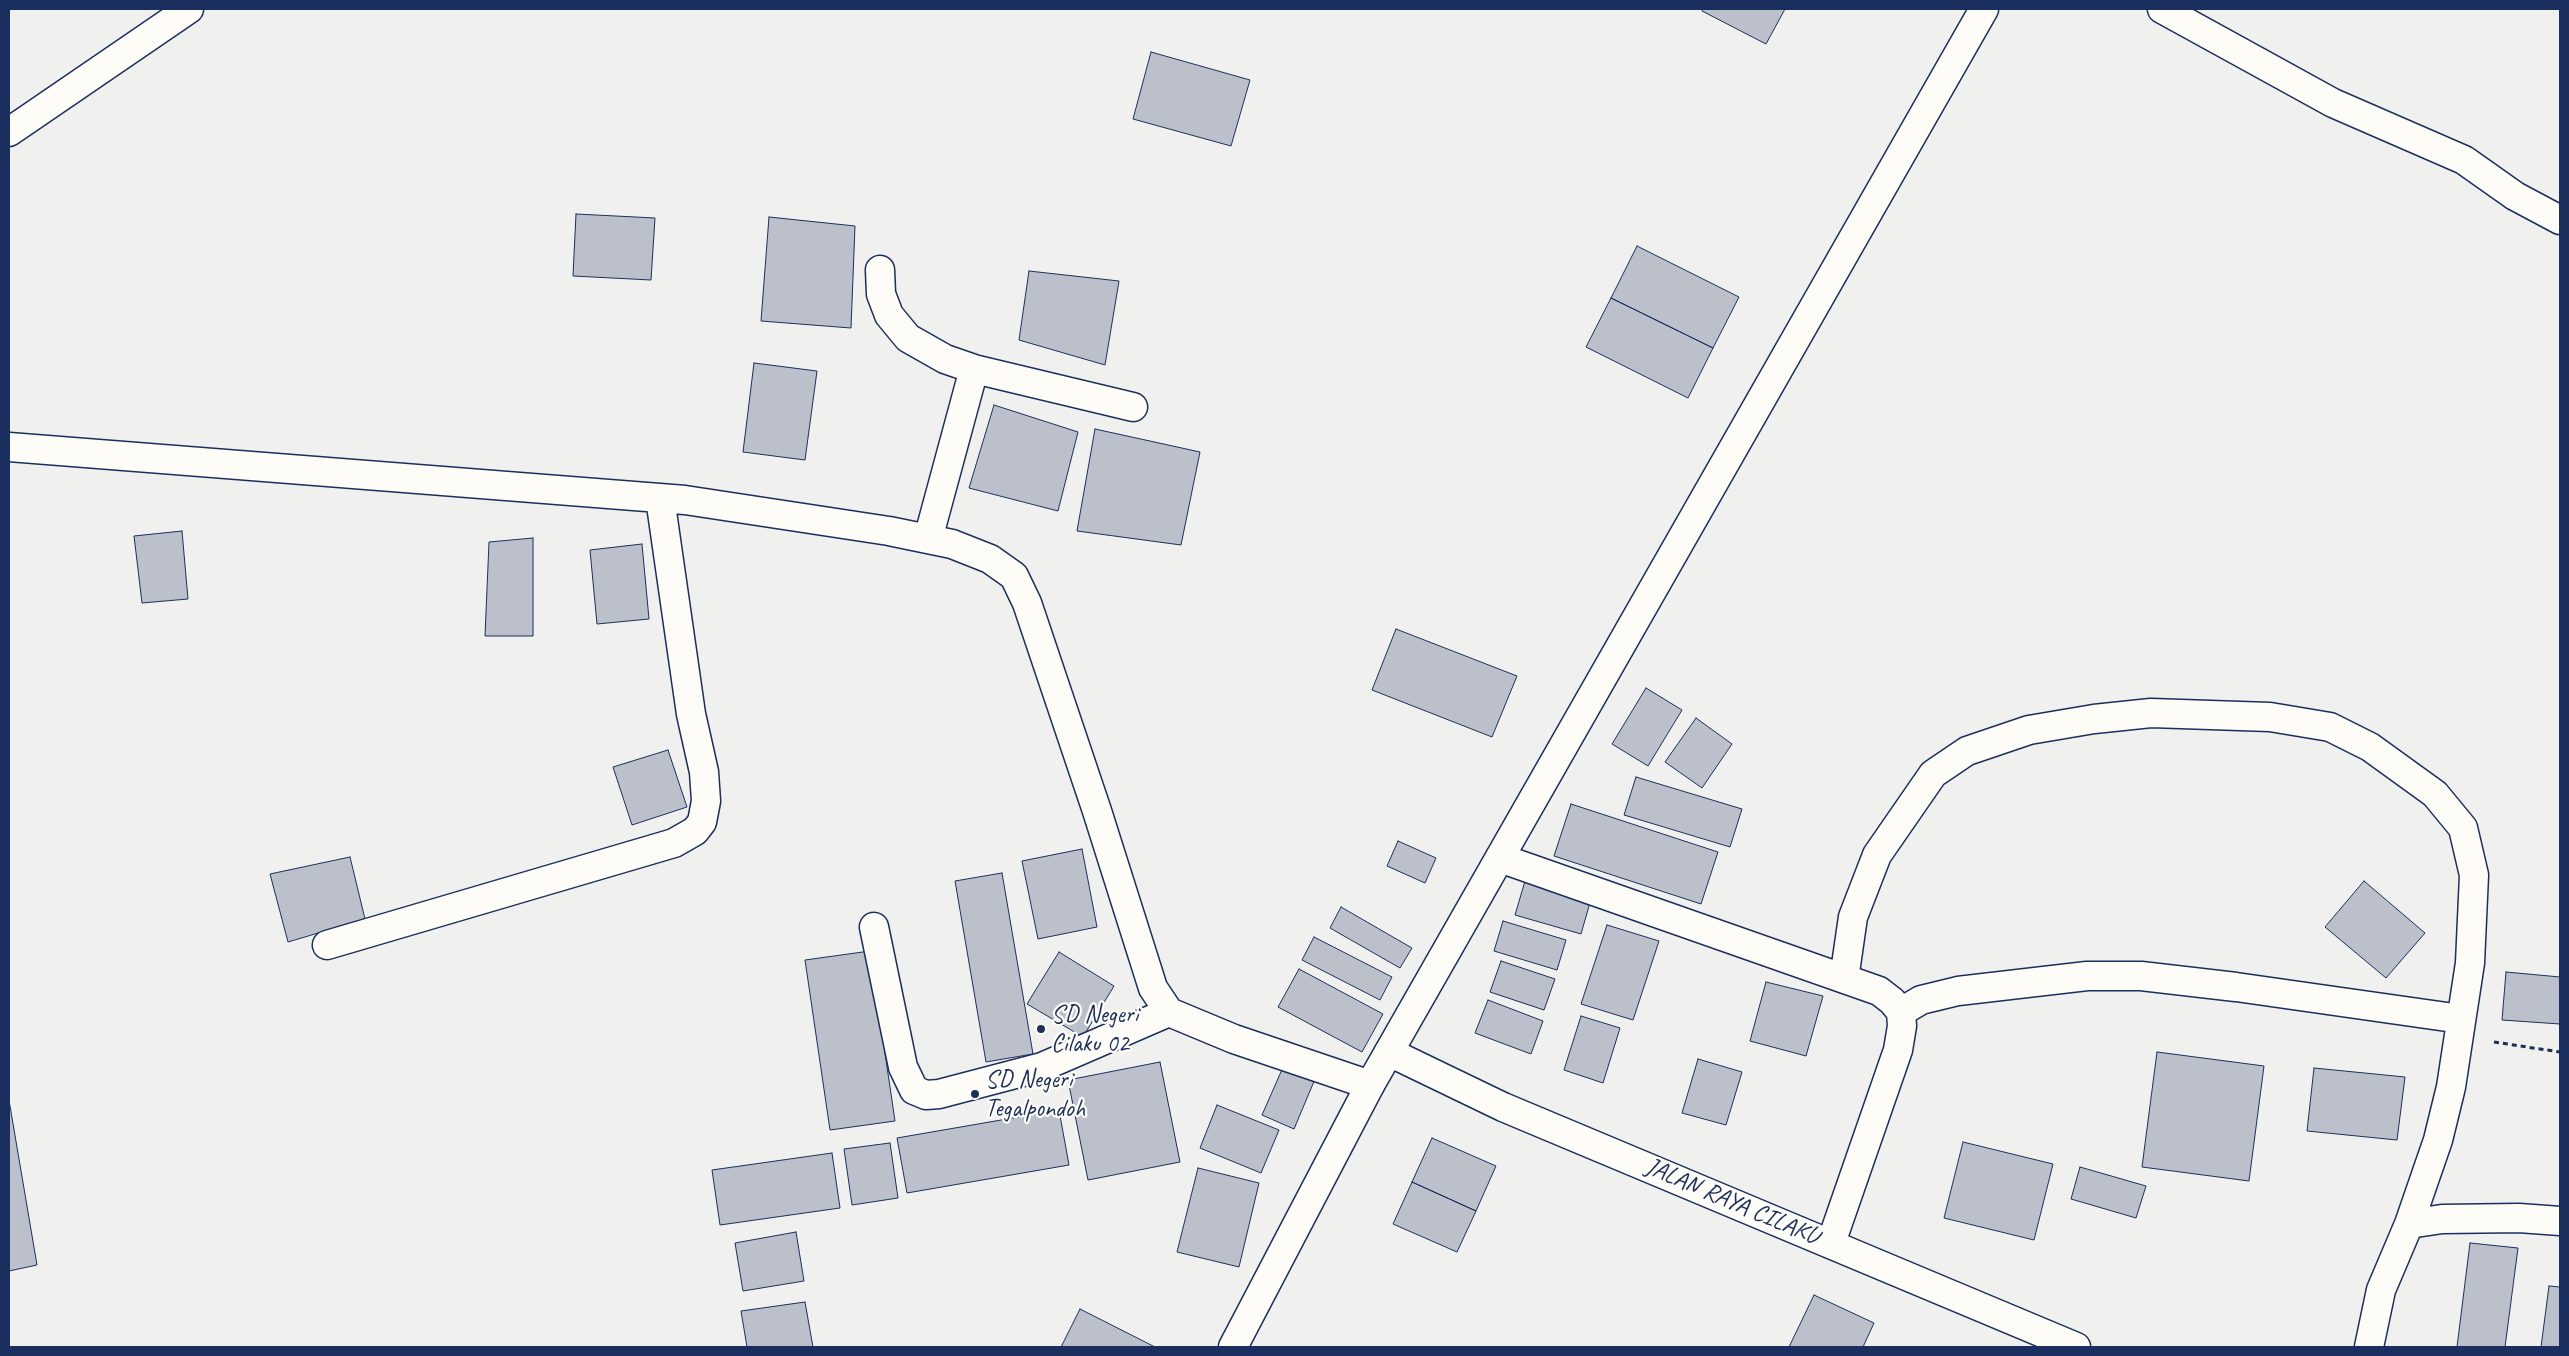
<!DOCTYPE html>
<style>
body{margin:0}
#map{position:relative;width:2569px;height:1356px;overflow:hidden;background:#f0f0ee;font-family:Caveat,sans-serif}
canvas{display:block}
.frame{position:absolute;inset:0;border:10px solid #1b2f5e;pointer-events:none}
</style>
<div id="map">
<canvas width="2569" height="1356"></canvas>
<div class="frame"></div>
</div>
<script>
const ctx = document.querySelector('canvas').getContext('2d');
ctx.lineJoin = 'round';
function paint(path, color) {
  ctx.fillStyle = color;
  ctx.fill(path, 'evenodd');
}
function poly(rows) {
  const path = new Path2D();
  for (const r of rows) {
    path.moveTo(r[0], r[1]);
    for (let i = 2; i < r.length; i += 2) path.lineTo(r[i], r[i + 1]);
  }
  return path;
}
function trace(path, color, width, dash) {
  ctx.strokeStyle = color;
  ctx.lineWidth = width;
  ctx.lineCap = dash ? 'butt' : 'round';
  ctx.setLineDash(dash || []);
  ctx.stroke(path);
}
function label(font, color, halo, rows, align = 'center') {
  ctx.font = font + ' Caveat,sans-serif';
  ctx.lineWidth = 4.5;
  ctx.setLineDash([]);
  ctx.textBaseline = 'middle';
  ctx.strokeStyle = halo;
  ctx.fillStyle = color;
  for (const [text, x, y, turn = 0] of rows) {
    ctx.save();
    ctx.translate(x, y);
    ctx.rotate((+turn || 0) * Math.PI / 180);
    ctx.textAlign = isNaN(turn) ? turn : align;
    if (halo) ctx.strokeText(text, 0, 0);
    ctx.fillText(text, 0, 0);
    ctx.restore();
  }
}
const building = poly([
 [1703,9,1785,9,1766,44,1702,11,1703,9],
 [1151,52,1250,80,1231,146,1133,119,1151,52],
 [576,214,655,218,651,280,573,276,576,214],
 [769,217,855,226,851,328,761,321,769,217],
 [1637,246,1739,297,1713,348,1611,298,1637,246],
 [1029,271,1119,281,1105,365,1019,340,1029,271],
 [1611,298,1713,348,1688,398,1586,347,1611,298],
 [754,363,817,371,805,460,743,452,754,363],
 [994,405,1078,432,1058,511,969,488,994,405],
 [1095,429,1200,452,1181,545,1077,531,1095,429],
 [182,531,188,599,142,603,134,536,182,531],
 [533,538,533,636,485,636,489,542,533,538],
 [642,544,649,619,597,624,590,550,642,544],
 [1396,629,1517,676,1492,737,1372,690,1396,629],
 [1646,688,1682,710,1648,766,1612,744,1646,688],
 [1696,718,1732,744,1702,788,1665,762,1696,718],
 [668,750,687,807,632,825,613,767,668,750],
 [1636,777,1742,809,1730,847,1624,815,1636,777],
 [1571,804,1718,852,1701,904,1554,856,1571,804],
 [1398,841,1436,858,1425,883,1387,866,1398,841],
 [1082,849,1097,927,1038,939,1022,861,1082,849],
 [350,857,365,919,288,942,270,874,350,857],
 [1002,873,1033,1054,986,1062,955,881,1002,873],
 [1525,881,1591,899,1581,934,1515,915,1525,881],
 [2364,881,2425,933,2386,978,2325,927,2364,881],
 [1341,907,1412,948,1400,968,1330,928,1341,907],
 [1503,921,1566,940,1557,970,1494,951,1503,921],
 [1607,925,1659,941,1633,1020,1581,1004,1607,925],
 [1314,937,1392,977,1380,1000,1302,960,1314,937],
 [870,951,895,1121,830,1130,805,960,870,951],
 [1059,952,1114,986,1083,1037,1027,1004,1059,952],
 [1501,961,1555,979,1544,1010,1490,992,1501,961],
 [1299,969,1383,1014,1362,1052,1278,1007,1299,969],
 [2506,972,2560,977,2560,1024,2502,1020,2506,972],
 [1766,982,1823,996,1806,1056,1750,1041,1766,982],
 [1488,1000,1543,1021,1531,1054,1475,1033,1488,1000],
 [1581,1016,1620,1028,1603,1083,1564,1070,1581,1016],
 [2157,1052,2264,1066,2249,1181,2142,1167,2157,1052],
 [1698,1059,1742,1072,1726,1125,1682,1113,1698,1059],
 [1160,1062,1180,1162,1088,1180,1068,1080,1160,1062],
 [1284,1065,1315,1079,1294,1129,1262,1115,1284,1065],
 [2314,1068,2405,1077,2397,1140,2307,1131,2314,1068],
 [9,1100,37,1265,9,1271,9,1100],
 [1217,1105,1279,1130,1261,1173,1200,1148,1217,1105],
 [1059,1110,1069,1165,907,1193,897,1138,1059,1110],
 [1432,1138,1496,1166,1476,1211,1412,1182,1432,1138],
 [1963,1142,2053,1164,2034,1240,1944,1218,1963,1142],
 [890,1143,898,1198,852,1205,844,1149,890,1143],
 [832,1153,840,1208,720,1225,712,1170,832,1153],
 [2080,1167,2146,1186,2136,1218,2071,1199,2080,1167],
 [1198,1168,1259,1183,1239,1267,1177,1252,1198,1168],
 [1412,1182,1476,1211,1457,1252,1393,1224,1412,1182],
 [796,1232,804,1281,743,1291,735,1243,796,1232],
 [2470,1243,2518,1248,2505,1347,2457,1347,2470,1243],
 [2549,1286,2560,1287,2560,1347,2541,1347,2549,1286],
 [1814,1295,1874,1323,1863,1347,1789,1347,1814,1295],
 [805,1302,813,1347,747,1347,741,1311,805,1302],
 [1080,1309,1155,1347,1061,1347,1080,1309]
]);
paint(building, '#bbc0ca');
trace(building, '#1b2f5e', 1);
const minor = poly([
 [2162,9,2333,103,2464,160,2515,196,2560,220],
 [9,132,189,9],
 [880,270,881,294,889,315,908,338,945,359,974,369,1133,407],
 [9,447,685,500,889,531,952,544,990,559,1014,576,1027,603,1097,811,1153,988,1169,1012,1234,1039,1370,1085],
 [928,539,974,369],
 [1500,858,1879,991,1892,1001,1901,1012,1902,1026,1898,1050,1831,1243],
 [874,927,903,1067,914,1090,926,1095,939,1094,1042,1067,1169,1012],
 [327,945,674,843,695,831,702,822,706,801,704,772,691,714,660,498],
 [1844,979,1853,917,1877,855,1933,774,1967,751,2029,730,2094,719,2151,713,2270,717,2330,727,2370,747,2435,794,2463,828,2474,875,2470,963,2451,1087,2438,1140,2409,1224,2381,1290,2369,1347],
 [1901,1012,1921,1000,1958,991,2087,976,2141,976,2236,987,2461,1019],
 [1389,1052,1503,1107,2076,1347],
 [2409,1224,2442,1219,2519,1218,2560,1221]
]);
const tertiary = poly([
 [1233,1347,1370,1085,1984,9]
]);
trace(minor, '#1b2f5e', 31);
trace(tertiary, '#1b2f5e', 31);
trace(poly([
 [2494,1042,2560,1052]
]), '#1b2f5e', 3, [5, 4]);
trace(minor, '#fdfcf7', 28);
trace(tertiary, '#fdfcf7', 28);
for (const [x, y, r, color] of [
 [1041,1029,5,"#1b2f5e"],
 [975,1094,5,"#1b2f5e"]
]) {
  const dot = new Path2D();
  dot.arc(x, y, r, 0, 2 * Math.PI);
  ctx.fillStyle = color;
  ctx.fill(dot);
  trace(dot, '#fdfcf7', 2);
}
label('25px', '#1b2f5e', '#fdfcf7', [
 ["SD Negeri",1051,1015],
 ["Cilaku 02",1051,1044],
 ["SD Negeri",985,1080],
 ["Tegalpondoh",985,1109]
], 'left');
label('25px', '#1b2f5e', '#fdfcf7', [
 ["JALAN RAYA CILAKU",1732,1202,23]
]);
</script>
